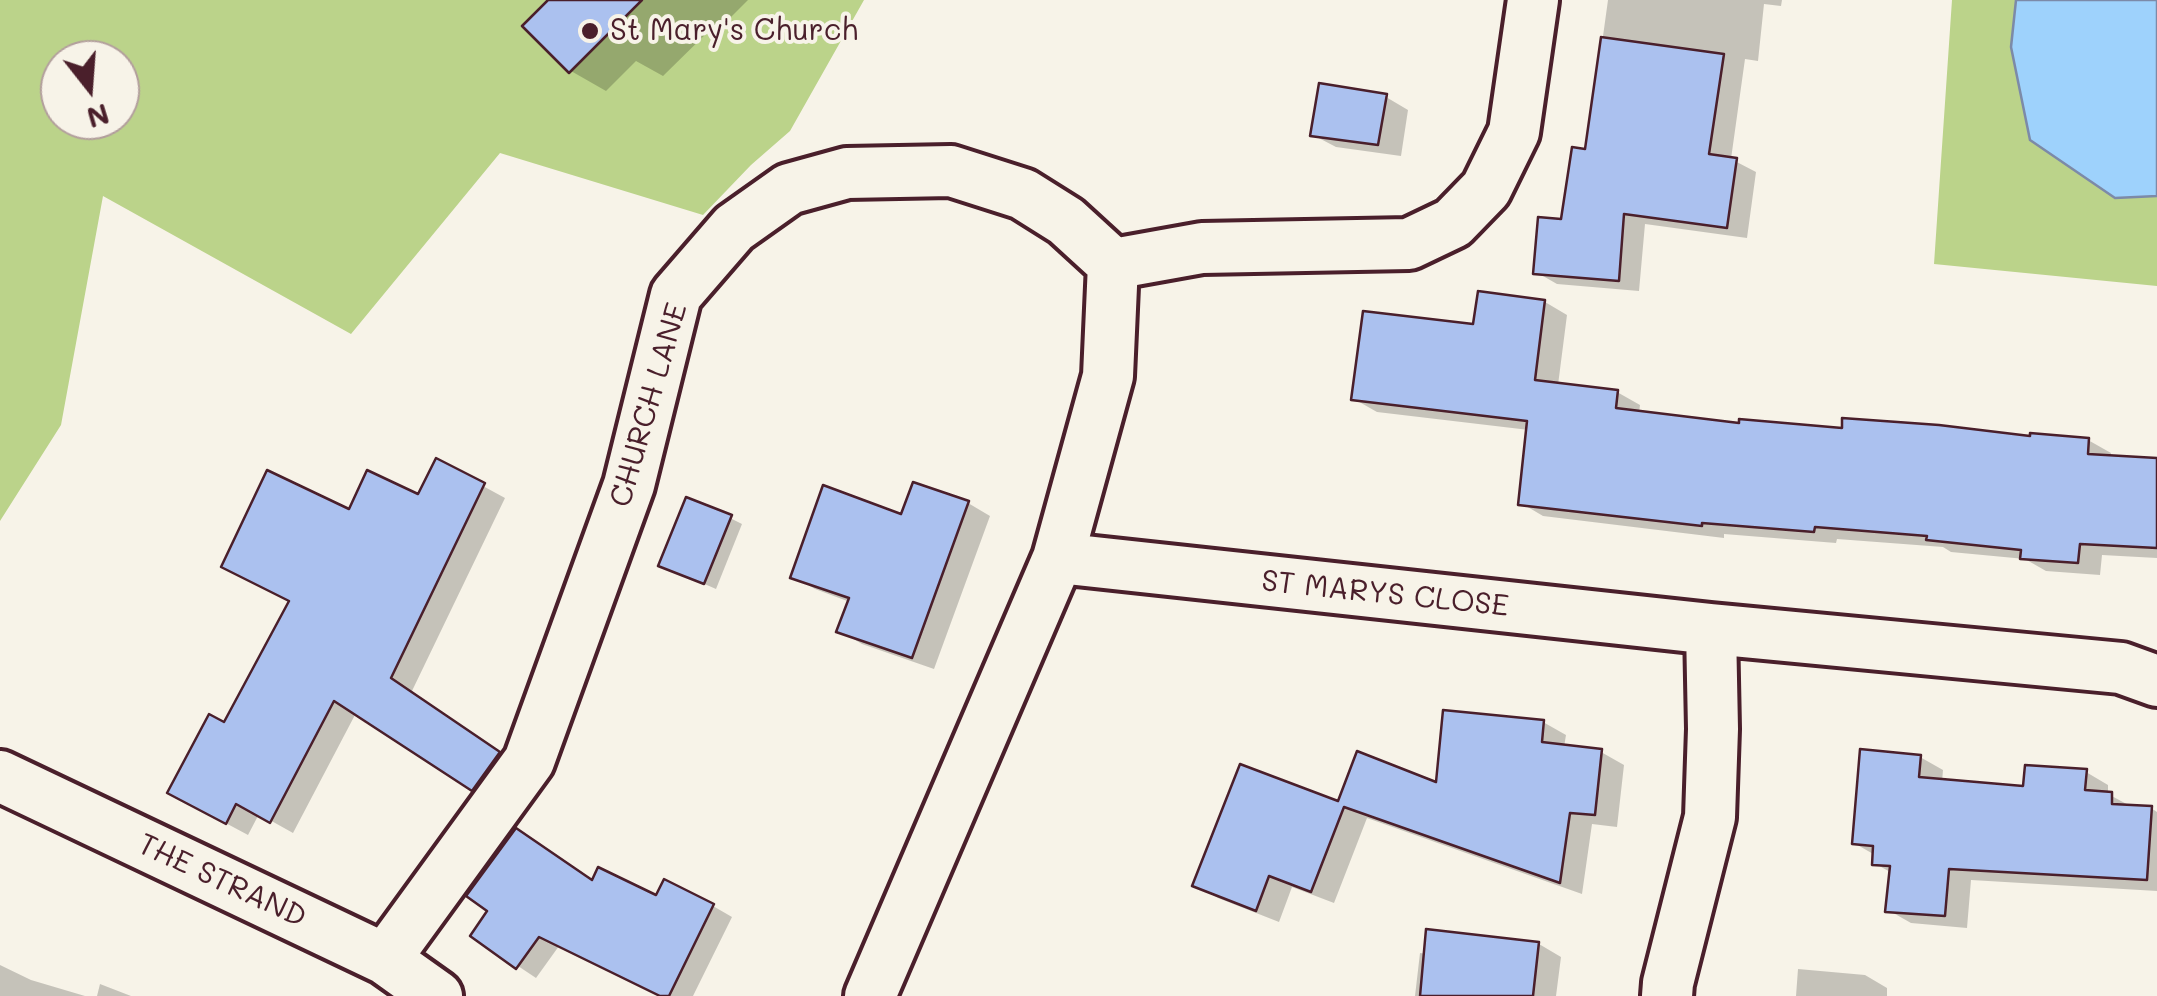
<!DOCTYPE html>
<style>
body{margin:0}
#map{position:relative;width:2157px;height:996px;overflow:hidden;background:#f7f3e8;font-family:Mali,sans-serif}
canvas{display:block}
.north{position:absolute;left:40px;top:40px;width:100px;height:100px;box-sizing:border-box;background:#f7f3e8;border:2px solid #b29e9c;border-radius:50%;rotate:163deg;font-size:28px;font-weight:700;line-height:40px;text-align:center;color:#4a1f2b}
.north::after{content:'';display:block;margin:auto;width:35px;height:45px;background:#4a1f2b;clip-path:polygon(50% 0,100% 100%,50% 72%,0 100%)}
</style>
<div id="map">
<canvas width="2157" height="996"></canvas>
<div class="north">N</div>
</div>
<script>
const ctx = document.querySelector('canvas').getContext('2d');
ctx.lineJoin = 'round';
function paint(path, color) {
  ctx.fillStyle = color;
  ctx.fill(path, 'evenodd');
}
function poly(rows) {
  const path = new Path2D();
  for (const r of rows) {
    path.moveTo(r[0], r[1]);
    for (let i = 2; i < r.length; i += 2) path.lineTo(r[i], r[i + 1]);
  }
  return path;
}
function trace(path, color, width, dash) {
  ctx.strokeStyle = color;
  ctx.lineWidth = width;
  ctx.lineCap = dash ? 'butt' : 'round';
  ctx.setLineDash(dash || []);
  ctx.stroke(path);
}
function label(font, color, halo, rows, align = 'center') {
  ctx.font = font + ' Mali,sans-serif';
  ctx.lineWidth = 8;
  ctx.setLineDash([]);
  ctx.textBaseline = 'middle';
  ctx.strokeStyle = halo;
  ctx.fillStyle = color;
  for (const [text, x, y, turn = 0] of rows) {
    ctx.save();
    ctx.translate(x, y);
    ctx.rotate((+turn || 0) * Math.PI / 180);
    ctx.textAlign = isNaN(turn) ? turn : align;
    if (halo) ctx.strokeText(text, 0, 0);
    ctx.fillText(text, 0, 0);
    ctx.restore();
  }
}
paint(poly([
 [0,0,864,0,790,131,751,165,703,215,500,153,351,334,103,196,61,425,0,521],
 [60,60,120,60,120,120,60,120],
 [1952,0,2157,0,2157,286,1934,264]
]), '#bbd38a');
const water = poly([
 [2016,0,2157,0,2157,196,2115,198,2030,140,2011,47,2016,0]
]);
paint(water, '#9ed2fc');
trace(water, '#7c8aa8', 2.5);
paint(poly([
 [551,0,748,0,722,26,717,23,663,76,636,61,606,91,571,71],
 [1608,0,1782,0,1781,6,1764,4,1758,61,1745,59,1731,159,1756,172,1747,238,1645,224,1639,291,1557,284,1536,272,1564,222,1587,152],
 [1386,97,1408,110,1401,156,1336,147,1313,135],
 [1545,302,1567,315,1558,385,1617,392,1640,405,1639,413,1741,426,2088,440,2111,453,2110,458,2157,460,2157,558,2102,555,2100,575,2046,571,2025,559,1951,552,1943,547,1837,539,1836,543,1724,534,1724,538,1543,516,1521,503,1529,430,1377,412,1354,399,1476,327],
 [437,461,505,498,411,693,520,766,495,801,356,713,293,833,259,814,248,835,192,805,225,726,350,512,419,498],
 [968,503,990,516,934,669,862,644,840,631,850,602,815,589,793,576],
 [730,518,742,524,716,589,661,565],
 [1543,722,1566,735,1564,747,1601,752,1624,765,1617,827,1592,824,1582,894,1367,818,1334,903,1292,887,1279,922,1218,898,1195,885,1340,804,1438,786],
 [1920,757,1943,770,1942,782,2026,789,2086,772,2108,785,2108,794,2134,808,2151,808,2157,812,2157,891,1971,880,1967,928,1911,923,1888,910,1892,873,1874,863,1875,855,1854,843],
 [594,882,657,899,713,906,732,917,693,996,662,996,559,946,536,978,473,936],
 [1539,944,1561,957,1556,996,1415,996,1420,953,1427,954],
 [0,965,31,980,85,996,0,996],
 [1798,969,1865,975,1887,988,1887,996,1796,996],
 [100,984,131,996,97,996]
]), '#0003');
const building = poly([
 [548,0,642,0,569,73,522,26,548,0],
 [1601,37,1724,54,1709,154,1737,158,1727,228,1624,214,1619,281,1533,274,1538,217,1561,219,1572,147,1585,149,1601,37],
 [1319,83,1387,94,1378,145,1310,136,1319,83],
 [1478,291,1545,300,1535,380,1618,390,1616,408,1739,423,1739,419,1842,428,1842,418,1939,425,2030,436,2030,433,2089,438,2088,454,2157,458,2157,548,2080,544,2078,563,2020,559,2021,550,1926,540,1927,536,1815,527,1814,532,1702,523,1702,526,1518,505,1527,421,1351,400,1363,311,1473,324,1478,291],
 [436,458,485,483,391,678,500,752,472,791,334,701,270,823,236,804,226,824,167,793,209,714,224,722,289,601,221,567,267,470,349,509,367,470,418,494,436,458],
 [913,482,969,501,912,658,836,632,849,598,790,578,823,485,901,514,913,482],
 [686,497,732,515,704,584,658,566,686,497],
 [1443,710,1544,720,1542,742,1602,749,1595,815,1570,813,1560,883,1344,807,1311,892,1269,876,1256,911,1192,886,1240,764,1338,801,1357,751,1436,782,1443,710],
 [1860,749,1921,755,1919,777,2023,786,2025,765,2087,769,2085,790,2112,792,2112,804,2152,806,2147,880,1949,869,1945,916,1885,912,1890,866,1872,865,1873,846,1852,844,1860,749],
 [516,828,592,880,598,867,656,895,664,879,714,904,669,996,660,996,539,937,516,969,470,936,487,911,466,896,516,828],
 [1426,929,1539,942,1533,996,1420,996,1426,929]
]);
paint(building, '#abc1ef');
trace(building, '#4a1f2b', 2.5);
const minor = poly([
 [1113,264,1202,248,1409,244,1453,223,1486,189,1514,132,1533,0],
 [1058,558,1711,629,2121,668,2157,681],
 [0,776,385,959,437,996],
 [385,959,529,761,629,485,676,295,734,228,789,189,847,173,951,171,1023,194,1066,221,1113,264],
 [870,996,1058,558,1108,376,1113,264],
 [1667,996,1668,983,1710,817,1713,729,1711,629]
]);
trace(minor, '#4a1f2b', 58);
trace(minor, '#f7f3e8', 50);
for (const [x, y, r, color] of [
 [590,31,10,"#4a1f2b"]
]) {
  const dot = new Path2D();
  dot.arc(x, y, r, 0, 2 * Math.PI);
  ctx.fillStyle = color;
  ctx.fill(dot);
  trace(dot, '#f7f3e8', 4);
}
label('30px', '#4a1f2b', '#f7f3e8', [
 ["St Mary's Church",610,31]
], 'left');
label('30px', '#4a1f2b', '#f7f3e8', [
 ["CHURCH LANE",649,405,-74],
 ["ST MARYS CLOSE",1385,594,6],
 ["THE STRAND",222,881,25]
]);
</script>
